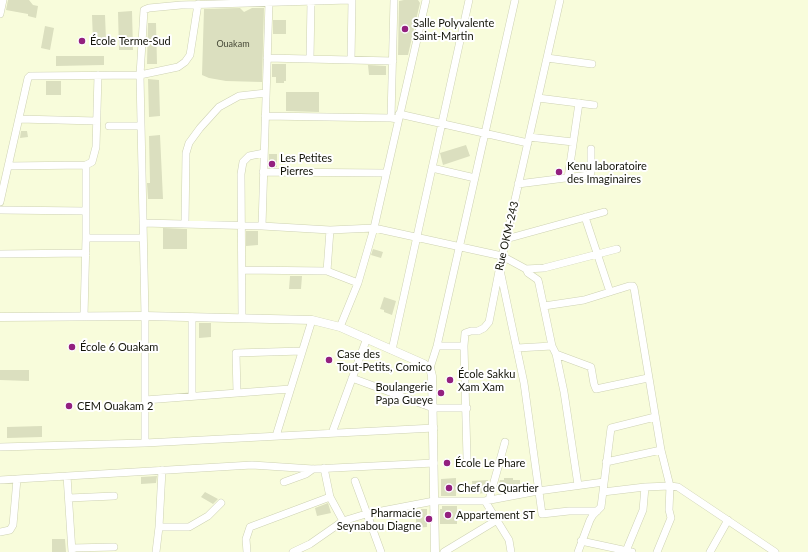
<!DOCTYPE html>
<meta charset="utf-8">
<style>
body{margin:0}
canvas{display:block;background:#f8fcdb}
</style>
<canvas width="808" height="552"></canvas>
<script>
const ctx = document.querySelector('canvas').getContext('2d');
ctx.lineJoin = 'round';
function paint(path, color) {
  ctx.fillStyle = color;
  ctx.fill(path, 'evenodd');
}
function poly(rows) {
  const path = new Path2D();
  for (const r of rows) {
    path.moveTo(r[0], r[1]);
    for (let i = 2; i < r.length; i += 2) path.lineTo(r[i], r[i + 1]);
  }
  return path;
}
function trace(path, color, width, dash) {
  ctx.strokeStyle = color;
  ctx.lineWidth = width;
  ctx.lineCap = dash ? 'butt' : 'round';
  ctx.setLineDash(dash || []);
  ctx.stroke(path);
}
function label(font, color, halo, rows, align = 'center') {
  ctx.font = font + ' Lato,sans-serif';
  ctx.lineWidth = 4;
  ctx.setLineDash([]);
  ctx.textBaseline = 'middle';
  ctx.strokeStyle = halo;
  ctx.fillStyle = color;
  for (const [text, x, y, turn = 0] of rows) {
    ctx.save();
    ctx.translate(x, y);
    ctx.rotate((+turn || 0) * Math.PI / 180);
    ctx.textAlign = isNaN(turn) ? turn : align;
    if (halo) ctx.strokeText(text, 0, 0);
    ctx.fillText(text, 0, 0);
    ctx.restore();
  }
}
paint(poly([
 [8,0,29,0,33,5,38,6,36,18,28,16,28,14,6,10],
 [404,0,418,0,420,3,408,55,398,55,399,1],
 [240,8,244,12,252,8,264,8,262,82,226,81,209,78,202,75,204,9],
 [132,11,133,50,119,50,118,12],
 [92,15,105,15,106,40,93,41],
 [273,20,286,20,286,34,273,34],
 [148,23,156,23,157,64,147,64],
 [45,26,54,28,50,50,41,48],
 [56,56,104,56,104,65,56,66],
 [272,64,286,64,286,81,284,81,284,83,276,83,276,77,272,77],
 [368,65,386,66,386,75,369,75],
 [148,79,159,80,160,116,149,117],
 [46,81,61,81,61,95,46,95],
 [286,92,319,92,319,112,286,111],
 [21,131,27,131,28,137,20,138],
 [160,135,163,199,148,199,147,183,150,183,149,136],
 [466,145,470,156,443,165,440,153],
 [269,154,277,154,277,167,269,167],
 [163,228,187,229,187,249,163,249],
 [246,231,258,231,258,245,246,246],
 [373,249,383,252,381,258,371,255],
 [290,276,302,276,301,289,289,289],
 [384,297,396,301,392,315,384,312,384,310,380,309],
 [199,323,211,323,211,337,199,338],
 [0,370,29,370,29,381,0,380],
 [42,426,42,437,7,438,7,427],
 [157,476,156,483,141,484,141,477],
 [456,478,456,496,441,496,441,479],
 [504,478,513,478,513,480,520,480,520,489,513,490,513,487,500,487,500,490,497,490,500,480,504,480],
 [488,480,486,493,473,494,472,481],
 [205,492,218,499,213,504,201,497],
 [328,503,331,513,317,516,315,508],
 [442,506,457,506,457,524,440,524,440,509,442,509],
 [421,509,427,509,427,527,416,528,416,516,421,516],
 [52,539,65,539,66,552,52,552]
]), '#dbdfbf');
const minor = poly([
 [0,14,3,0],
 [267,58,393,61],
 [547,58,592,64],
 [310,59,311,1],
 [351,60,352,0],
 [538,98,594,105],
 [399,114,528,143],
 [265,116,391,118,398,119],
 [391,118,394,0],
 [19,119,97,121],
 [109,126,141,126],
 [529,137,573,142],
 [8,166,86,165,92,162,96,147,98,75],
 [432,168,475,178],
 [263,172,385,173],
 [568,178,579,103],
 [518,184,589,175,591,173,591,149],
 [0,202,28,78,30,76,140,75,178,67,185,62,190,55,198,4],
 [0,210,86,211],
 [585,217,610,292],
 [143,223,262,226,330,230,374,228,502,256,526,269],
 [185,224,186,153,189,143,200,128,219,107,239,96,266,93],
 [262,226,269,2],
 [86,238,143,238],
 [506,239,604,212],
 [0,254,86,253],
 [242,270,327,271,358,283],
 [500,270,524,383,542,514,569,511,597,511],
 [327,271,330,230],
 [544,306,584,300,629,286,633,286,634,288,661,450,670,486,669,510,671,518,657,552],
 [84,316,86,238,86,165],
 [192,317,192,396],
 [242,318,241,174,243,162,249,156,264,153],
 [340,327,358,283,374,228,426,0],
 [437,346,464,346],
 [517,348,552,346],
 [392,350,469,0],
 [556,354,591,367,594,384,596,389,648,378],
 [430,368,437,346,515,0],
 [352,378,433,408,467,408],
 [237,393,236,353,302,351],
 [145,400,290,389],
 [332,433,367,338],
 [276,436,312,320],
 [145,443,145,316,140,75,144,10,149,8,181,5,349,0],
 [0,447,145,443,434,428],
 [467,458,464,346,465,333,471,331,478,331,484,328,489,322,500,266,560,0],
 [606,462,661,450],
 [324,468,330,497,343,521],
 [67,476,72,552],
 [0,480,252,465,313,469,434,463],
 [355,481,381,552],
 [284,482,306,474,313,469],
 [578,485,564,392,556,354,552,346,539,284,538,280,528,273,526,269,544,268,617,249],
 [603,492,645,487,670,486,678,487,775,552],
 [69,498,114,496],
 [489,500,505,442],
 [485,501,509,540,511,552],
 [159,527,189,527,208,516,221,503],
 [0,532,10,530,13,525,17,479],
 [581,541,632,552],
 [72,548,114,547],
 [626,551,643,510,645,487],
 [156,552,159,527,162,470],
 [247,552,246,539,250,527,330,497],
 [293,552,310,544,343,521,366,514,434,501,485,501,538,491,604,482],
 [444,552,497,520],
 [578,552,590,520,593,515,601,507,611,428,655,417],
 [710,552,728,520]
]);
const tertiary = poly([
 [0,317,145,316,312,320,340,327,424,364,430,368,432,376,435,552]
]);
trace(minor, '#ced2b3', 8);
trace(tertiary, '#ced2b3', 9);
trace(minor, '#fff', 7);
trace(tertiary, '#fff', 8);
for (const [x, y, r, color] of [
 [405,29,4,"#93207f"],
 [82,41,4,"#93207f"],
 [272,164,4,"#93207f"],
 [559,172,4,"#93207f"],
 [72,347,4,"#93207f"],
 [329,360,4,"#93207f"],
 [450,380,4,"#93207f"],
 [441,393,4,"#93207f"],
 [69,406,4,"#93207f"],
 [447,463,4,"#93207f"],
 [449,488,4,"#93207f"],
 [448,515,4,"#93207f"],
 [429,519,4,"#93207f"]
]) {
  const dot = new Path2D();
  dot.arc(x, y, r, 0, 2 * Math.PI);
  ctx.fillStyle = color;
  ctx.fill(dot);
  trace(dot, '#fff', 1.5);
}
label('9px', '#464837', null, [
 ["Ouakam",233,44]
]);
label('11px', '#14150a', '#fff', [
 ["Salle Polyvalente",413,23],
 ["Saint-Martin",413,36],
 ["École Terme-Sud",90,41],
 ["Les Petites",280,158],
 ["Pierres",280,171],
 ["Kenu laboratoire",567,166],
 ["des Imaginaires",567,179],
 ["École 6 Ouakam",80,347],
 ["Case des",337,354],
 ["Tout-Petits, Comico",337,367],
 ["École Sakku",458,374],
 ["Xam Xam",458,387],
 ["Boulangerie",433,387,"right"],
 ["Papa Gueye",433,400,"right"],
 ["CEM Ouakam 2",77,406],
 ["École Le Phare",455,463],
 ["Chef de Quartier",457,488],
 ["Pharmacie",421,513,"right"],
 ["Seynabou Diagne",421,526,"right"],
 ["Appartement ST",456,515]
], 'left');
label('11px', '#14150a', '#fff', [
 ["Rue OKM-243",507,236,-77]
]);
</script>
